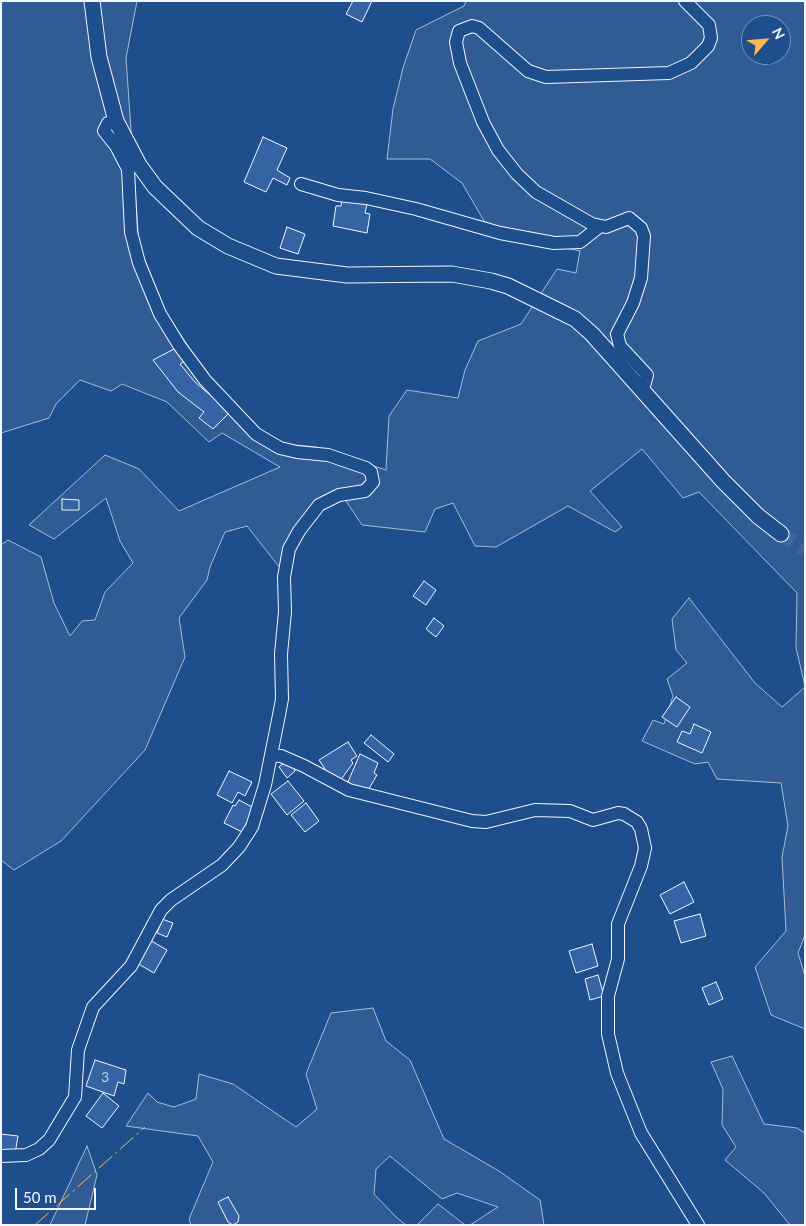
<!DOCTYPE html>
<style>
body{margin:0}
#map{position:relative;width:806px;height:1226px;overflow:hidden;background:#1f4e8c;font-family:Lato,sans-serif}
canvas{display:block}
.frame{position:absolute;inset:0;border:2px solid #f2f6ff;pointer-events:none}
.north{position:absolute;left:741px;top:15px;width:50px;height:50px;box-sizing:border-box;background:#1f4e8c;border:1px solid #7391ba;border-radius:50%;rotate:63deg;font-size:14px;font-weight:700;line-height:20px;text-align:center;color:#f2f6ff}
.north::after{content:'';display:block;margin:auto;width:18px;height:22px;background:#ffb74d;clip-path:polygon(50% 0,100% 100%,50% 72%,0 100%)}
.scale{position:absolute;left:15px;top:1188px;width:81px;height:22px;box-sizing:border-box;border:2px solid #f2f6ff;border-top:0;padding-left:6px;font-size:15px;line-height:18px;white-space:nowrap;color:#f2f6ff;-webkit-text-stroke:4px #1f4e8c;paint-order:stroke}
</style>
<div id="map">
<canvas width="806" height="1226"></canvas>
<div class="frame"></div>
<div class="north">N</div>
<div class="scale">50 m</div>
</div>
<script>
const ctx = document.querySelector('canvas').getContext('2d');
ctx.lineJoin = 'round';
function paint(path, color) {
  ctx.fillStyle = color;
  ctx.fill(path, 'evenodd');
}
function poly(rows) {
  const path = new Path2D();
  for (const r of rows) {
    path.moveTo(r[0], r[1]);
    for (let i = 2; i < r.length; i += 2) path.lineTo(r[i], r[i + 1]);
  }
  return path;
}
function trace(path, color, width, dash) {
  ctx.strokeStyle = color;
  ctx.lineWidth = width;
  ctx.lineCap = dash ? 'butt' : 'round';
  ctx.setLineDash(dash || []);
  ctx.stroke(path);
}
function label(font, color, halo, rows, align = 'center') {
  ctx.font = font + ' Lato,sans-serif';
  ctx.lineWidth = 4;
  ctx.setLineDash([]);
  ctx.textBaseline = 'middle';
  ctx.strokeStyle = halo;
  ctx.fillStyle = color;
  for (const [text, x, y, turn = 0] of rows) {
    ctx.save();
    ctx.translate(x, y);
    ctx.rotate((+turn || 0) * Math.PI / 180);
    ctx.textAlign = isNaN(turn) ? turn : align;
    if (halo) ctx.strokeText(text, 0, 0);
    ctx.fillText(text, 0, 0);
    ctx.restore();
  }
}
const built = poly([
 [1,1,137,1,126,58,139,245,165,311,205,372,248,422,284,444,316,447,386,470,389,416,407,390,458,398,465,370,478,341,521,324,557,269,576,273,580,251,491,233,462,183,430,159,387,159,393,109,403,68,416,30,464,6,466,1,805,1,805,686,796,648,797,593,699,492,683,498,642,449,590,491,622,527,615,532,568,506,496,547,475,546,453,503,435,509,425,532,362,525,344,498,318,513,280,568,247,526,225,532,210,567,207,580,179,618,185,657,145,750,61,841,14,870,1,860,1,545,8,540,41,557,54,603,70,636,82,621,95,620,105,592,133,563,120,541,106,498,54,539,29,525,105,455,139,469,179,511,280,467,222,433,209,442,167,402,122,384,111,391,80,380,56,404,49,418,1,433,1,1],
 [751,25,781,25,781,55,751,55,751,25],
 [689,598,755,683,782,707,805,687,805,935,798,953,805,976,805,1029,771,1015,755,967,786,931,782,857,788,826,781,783,717,779,708,762,695,764,642,741,653,720,664,724,673,696,667,679,687,663,676,650,672,619,689,598],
 [373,1008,386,1041,410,1060,444,1139,499,1171,540,1200,544,1225,470,1225,498,1207,457,1193,442,1199,390,1156,376,1169,374,1194,396,1217,406,1225,191,1225,189,1219,213,1162,198,1136,126,1126,148,1093,157,1102,174,1107,196,1099,199,1074,233,1084,296,1127,317,1109,306,1074,331,1013,373,1008],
 [732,1056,764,1124,797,1128,805,1133,805,1225,790,1225,764,1193,725,1160,736,1147,722,1125,723,1089,711,1062,732,1056],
 [87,1146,97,1175,85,1225,50,1225,87,1146],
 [438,1204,465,1225,417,1225,438,1204]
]);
paint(built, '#305b95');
trace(built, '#a8bbd7', 1);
const building = poly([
 [353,1,372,1,362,22,346,14,353,1],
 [263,137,287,148,277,170,290,178,287,185,273,178,266,192,244,182,263,137],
 [342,199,367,204,365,213,370,214,367,233,333,226,336,206,341,206,342,199],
 [287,227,305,234,298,254,280,248,287,227],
 [176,348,186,360,180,364,195,382,230,412,213,429,199,418,204,412,178,392,153,360,176,348],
 [62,499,79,500,79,510,62,510,62,499],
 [424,581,436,590,426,605,413,596,424,581],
 [434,618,444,626,436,637,426,629,434,618],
 [676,697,690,707,677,727,662,717,676,697],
 [694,724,711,732,702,753,677,742,682,731,690,734,694,724],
 [371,735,394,754,388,762,364,743,371,735],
 [348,742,357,756,351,760,353,763,340,781,329,775,319,760,348,742],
 [360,754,378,763,374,773,377,775,367,792,347,784,360,754],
 [284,763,294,766,295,771,287,778,279,767,284,763],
 [229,771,252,782,245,796,238,792,232,803,217,795,229,771],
 [288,781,304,801,287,815,271,794,288,781],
 [239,800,254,808,242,832,224,823,233,805,235,806,239,800],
 [306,803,319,821,305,832,291,815,306,803],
 [684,882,694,902,670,914,660,895,684,882],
 [700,914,706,936,681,943,674,921,700,914],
 [162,919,173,923,167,937,157,933,162,919],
 [148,939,167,950,154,973,135,962,148,939],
 [592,944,598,966,576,973,569,951,592,944],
 [598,975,604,996,590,1000,585,979,598,975],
 [716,982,723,999,709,1005,702,988,716,982],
 [95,1060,126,1070,124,1084,118,1082,114,1096,86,1086,95,1060],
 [103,1093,119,1106,102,1128,86,1116,103,1093],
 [1,1134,18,1136,15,1154,1,1152,1,1134],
 [228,1197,239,1216,238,1222,233,1225,228,1222,218,1202,228,1197]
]);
paint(building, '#3563a3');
trace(building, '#f2f6ff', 1);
trace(poly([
 [781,534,805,549]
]), '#3f679d', 15, [15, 8]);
const minor = poly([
 [301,184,338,195,366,198,416,209,500,233,554,243,580,242,599,227],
 [643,390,647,375,620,346,617,334,633,303,641,278,644,236,641,228,629,218,606,227,592,224,536,192,517,174,498,150,483,122,460,63,456,42,459,31,472,26,479,28,528,71,546,77,669,73,691,63,708,46,711,38,709,25,685,1],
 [271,755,281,756,304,766,349,790,472,821,486,822,535,810,570,811,593,820,618,813,624,814,637,822,641,829,645,848,641,866,618,924,618,959,608,996,608,1034,617,1073,641,1133,698,1225],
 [1,1156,26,1155,39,1149,49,1140,75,1097,78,1050,93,1007,131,966,161,910,171,900,222,865,239,847,252,827,265,785,279,715,282,699,281,654,285,612,284,577,289,549,299,531,319,505,339,495,365,491,373,482,371,472,366,468,328,455,297,452,280,448,256,434,205,380,179,345,160,314,139,263,131,232,128,169,116,146,104,131,108,123,116,121]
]);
const major = poly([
 [92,1,99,57,116,121,139,165,155,187,198,228,228,246,276,266,347,275,452,274,491,281,508,286,565,314,575,319,592,334,723,481,758,516,781,534]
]);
trace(minor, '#f2f6ff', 14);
trace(major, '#f2f6ff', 17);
trace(minor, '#1f4e8c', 12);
trace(major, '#1f4e8c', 15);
trace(poly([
 [35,1225,145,1127]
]), '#ffb74d', 1, [18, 4, 2.5, 4]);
label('14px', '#c3d1e8', null, [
 ["3",105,1077]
]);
</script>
